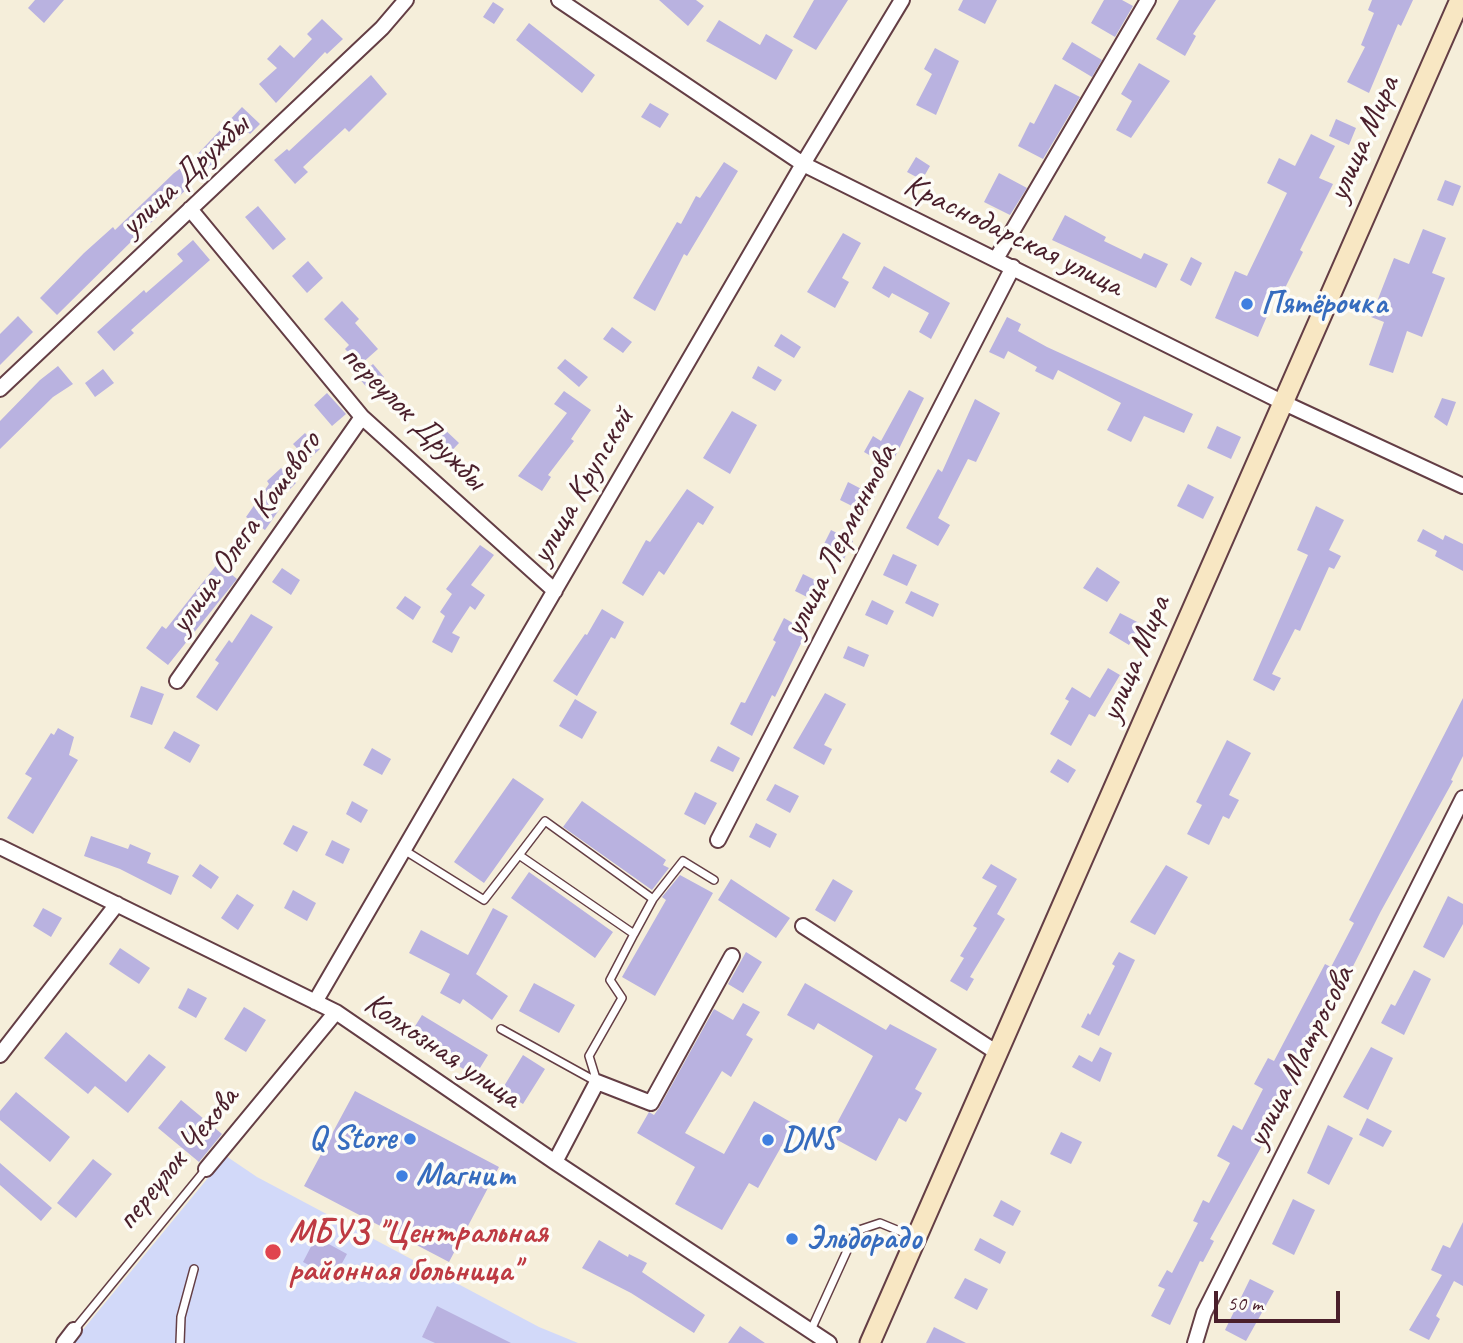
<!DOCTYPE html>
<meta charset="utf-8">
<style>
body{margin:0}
#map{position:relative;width:1463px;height:1343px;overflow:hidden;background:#f5eeda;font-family:Caveat,sans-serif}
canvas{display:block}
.scale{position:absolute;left:1214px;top:1291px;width:126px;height:32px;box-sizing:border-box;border:4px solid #4a1f2b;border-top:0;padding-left:9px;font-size:21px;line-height:24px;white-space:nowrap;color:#4a1f2b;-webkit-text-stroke:5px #fdfcf7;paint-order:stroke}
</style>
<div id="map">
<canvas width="1463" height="1343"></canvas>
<div class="scale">50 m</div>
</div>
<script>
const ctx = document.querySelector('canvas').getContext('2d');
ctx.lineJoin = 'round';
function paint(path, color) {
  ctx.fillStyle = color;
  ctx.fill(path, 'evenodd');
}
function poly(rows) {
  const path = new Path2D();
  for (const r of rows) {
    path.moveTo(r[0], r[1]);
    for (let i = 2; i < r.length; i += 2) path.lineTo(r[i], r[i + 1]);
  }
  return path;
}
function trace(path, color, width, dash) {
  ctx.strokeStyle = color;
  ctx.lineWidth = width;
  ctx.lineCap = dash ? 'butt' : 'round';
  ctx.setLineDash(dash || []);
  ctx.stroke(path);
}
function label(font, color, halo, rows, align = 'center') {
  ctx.font = font + ' Caveat,sans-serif';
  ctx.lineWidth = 7;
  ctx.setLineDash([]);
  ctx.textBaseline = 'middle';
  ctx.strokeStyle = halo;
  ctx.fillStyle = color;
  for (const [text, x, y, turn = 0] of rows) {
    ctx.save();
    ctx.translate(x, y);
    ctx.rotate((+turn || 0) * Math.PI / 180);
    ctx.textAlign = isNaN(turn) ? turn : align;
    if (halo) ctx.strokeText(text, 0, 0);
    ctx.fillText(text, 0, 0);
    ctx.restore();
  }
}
paint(poly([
 [226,1156,257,1177,539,1327,578,1343,72,1343]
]), '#d2d9f9');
paint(poly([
 [35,0,64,0,44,23,28,8],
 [659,0,696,0,704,6,688,26],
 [814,0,848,0,816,50,793,37],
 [963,0,997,0,985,24,958,10],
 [1104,0,1122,0,1133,6,1115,37,1091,23],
 [1179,0,1216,0,1193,34,1196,36,1185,56,1156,39],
 [1372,0,1413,0,1401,26,1398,24,1369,93,1347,82,1365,47,1361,45,1374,13,1368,10],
 [493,2,504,9,494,24,483,17],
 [322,19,343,39,327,54,325,52,276,103,259,84,277,68,267,59,280,45,294,58,312,39,307,34],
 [719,20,760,45,766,34,793,50,776,80,706,41],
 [529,23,595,75,582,93,516,40],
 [1072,42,1102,60,1092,77,1062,59],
 [935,48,959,61,936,115,916,105,932,74,924,69],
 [1139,63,1170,81,1131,138,1116,130,1132,101,1121,94],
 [371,75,387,94,349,132,345,128,303,167,308,172,295,184,274,160,287,149,289,151],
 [1055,84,1080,97,1043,159,1018,146,1030,122,1034,124],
 [650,103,669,114,660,128,641,117],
 [242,107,260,124,250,134,248,132,143,230,57,315,40,298,84,253,113,227,115,230,174,173,192,160],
 [1336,119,1356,128,1349,145,1329,136],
 [1311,134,1335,146,1319,178,1333,184,1300,250,1303,252,1285,288,1280,286,1258,337,1215,318,1235,271,1247,276,1287,193,1267,183,1279,158,1295,166],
 [916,157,930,166,922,180,907,172],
 [724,162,738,171,687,256,684,254,655,311,633,298,677,222,681,224,696,196,700,198],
 [999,173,1027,188,1010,215,984,202],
 [1445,180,1461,186,1453,206,1437,200],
 [258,206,286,239,273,250,245,217],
 [1065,215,1106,237,1104,241,1141,259,1144,253,1168,264,1156,288,1052,240],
 [1423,229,1446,238,1432,273,1445,278,1422,337,1407,331,1393,373,1369,365,1384,322,1371,317,1394,258,1409,264],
 [843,233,861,243,842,278,849,282,835,308,807,292],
 [193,240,210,260,131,330,134,333,114,351,97,332,144,290,146,293,183,261,177,254],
 [1191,257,1202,263,1191,286,1180,280],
 [308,261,323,278,307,293,292,276],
 [884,266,950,303,931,339,919,332,929,313,892,293,889,298,872,288],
 [342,301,359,319,355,323,378,349,360,365,345,349,349,345,324,319],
 [18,316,33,332,0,365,0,334],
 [1007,317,1021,324,1018,331,1047,347,1193,414,1184,433,1144,416,1131,442,1107,430,1121,403,1058,370,1053,380,1035,371,1037,367,1008,351,1004,359,989,352],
 [612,327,632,342,623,353,603,339],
 [781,334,801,347,794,358,774,346],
 [565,359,588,377,579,387,557,368],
 [373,364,384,377,369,390,358,377],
 [58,366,73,384,53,397,0,449,0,421,40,380],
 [758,366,782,380,775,391,752,378],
 [103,369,114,383,95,397,85,383],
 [909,390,924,398,890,467,864,452,873,436,881,441],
 [564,391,591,410,571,439,574,441,548,475,551,477,542,491,518,476,567,413,554,404],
 [327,393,346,414,332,426,314,405],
 [1442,398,1456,402,1447,426,1434,417],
 [975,399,1000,413,976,462,968,459,938,518,950,525,938,546,906,528,938,469,942,472],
 [732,411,757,425,730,474,703,458],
 [441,426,459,443,444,459,426,442],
 [1217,426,1241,437,1231,459,1207,448],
 [305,433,320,449,308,460,293,444],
 [281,468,296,483,273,506,279,510,265,530,246,517,269,484,267,481],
 [848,482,875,496,866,513,840,500],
 [1188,484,1214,497,1203,519,1177,506],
 [687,489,714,507,703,525,698,522,664,575,659,571,643,596,622,583,646,540,650,542],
 [1316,506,1344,520,1329,550,1341,556,1334,569,1329,567,1300,631,1295,629,1272,674,1281,678,1274,691,1253,680,1308,555,1297,550],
 [1423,529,1443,540,1445,535,1463,544,1463,571,1435,556,1437,551,1417,541],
 [831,530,853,541,843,561,821,550],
 [480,545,494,555,471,585,485,595,475,610,470,606,452,633,460,637,452,653,432,642,445,616,440,612,452,594,446,589],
 [893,554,917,565,907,586,883,575],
 [218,563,237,579,168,665,146,648,162,626,166,629],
 [1097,567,1120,582,1107,602,1083,588],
 [282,568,300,580,291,595,272,582],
 [803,574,827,586,819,603,795,591],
 [911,591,939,604,933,617,905,603],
 [405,596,421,607,413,620,396,608],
 [872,600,894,611,887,625,865,615],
 [602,609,624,622,615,639,611,637,577,696,553,681,585,634,587,635],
 [1120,613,1141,624,1129,645,1109,633],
 [251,614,273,627,217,711,196,697,219,663,215,660,229,640,232,643],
 [784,618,807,631,775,697,772,695,752,736,730,724,741,702,745,703,776,642,773,640],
 [848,646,869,655,864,667,843,658],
 [1108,668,1120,675,1095,717,1089,714,1071,746,1050,734,1069,701,1065,699,1072,687,1090,698],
 [141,686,164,694,152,725,130,717],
 [825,693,846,704,824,745,832,749,824,765,793,748],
 [1463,698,1463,756,1451,780,1453,781,1381,911,1264,1142,1210,1239,1214,1241,1203,1262,1200,1261,1170,1325,1151,1316,1165,1289,1158,1286,1167,1270,1172,1273,1198,1223,1193,1221,1203,1200,1209,1203,1230,1163,1217,1156,1233,1125,1242,1130,1263,1089,1254,1084,1268,1058,1274,1061,1325,964,1331,967,1354,923,1349,920],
 [575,699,597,712,582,739,559,726],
 [58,728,74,737,69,755,78,760,33,834,7,818,32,778,25,774,51,733,54,735],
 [174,731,200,745,190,763,164,748],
 [1227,740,1251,753,1229,795,1239,800,1229,819,1223,816,1209,845,1187,834,1202,805,1196,802],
 [718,746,740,758,733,772,710,761],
 [372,748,391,759,382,775,363,765],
 [1058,759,1076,770,1068,783,1050,772],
 [513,778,544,799,484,883,454,862],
 [775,784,799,796,790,813,766,800],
 [695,792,717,803,705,825,684,814],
 [352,801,368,810,361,823,346,814],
 [582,801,666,860,663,865,669,868,652,890,563,827],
 [756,823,777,834,770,848,749,837],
 [293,825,308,832,297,852,283,844],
 [91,836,128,849,130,844,151,853,147,863,179,876,171,895,120,869,84,856],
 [332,840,350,849,343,864,325,855],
 [200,864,219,877,211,889,192,876],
 [991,864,1017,879,997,914,1005,919,970,977,974,979,967,991,950,981,964,958,960,956,977,928,973,926,997,886,982,878],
 [1166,865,1188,877,1155,935,1130,922],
 [529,872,613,932,595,958,511,898],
 [680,875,713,893,655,996,622,977,666,900,662,897],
 [731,879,790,918,776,938,718,900],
 [833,879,853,891,835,922,815,910],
 [293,890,316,903,307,921,284,908],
 [237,894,254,905,238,930,221,918],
 [1448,896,1463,904,1463,924,1444,958,1423,947],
 [43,908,62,918,51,937,33,926],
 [493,908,508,916,476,974,508,996,492,1020,463,999,460,1004,440,993,450,974,409,953,421,930,468,955],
 [120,948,150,968,139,984,109,964],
 [746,952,762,962,743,993,728,984],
 [1119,952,1135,960,1099,1036,1081,1027,1088,1013,1090,1015,1115,966,1112,964],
 [1414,970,1431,979,1404,1035,1381,1023,1391,1004,1395,1006],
 [534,983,575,1005,559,1033,519,1011],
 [805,983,886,1030,890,1024,937,1049,915,1089,922,1093,906,1122,899,1118,876,1161,830,1136,873,1056,818,1023,814,1030,787,1015],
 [188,988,207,998,196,1018,178,1008],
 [743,1003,760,1012,746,1035,753,1039,731,1077,722,1071,685,1133,724,1154,754,1101,794,1124,758,1188,749,1183,722,1230,675,1204,695,1167,637,1133,649,1112,654,1115,659,1108,714,1009,733,1020],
 [244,1007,266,1020,246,1052,224,1039],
 [422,1015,488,1055,475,1076,409,1036],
 [66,1032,126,1082,149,1054,166,1067,128,1113,95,1086,88,1094,44,1058],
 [1100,1047,1112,1053,1100,1082,1072,1067,1079,1055,1092,1062],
 [1371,1047,1393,1058,1368,1110,1343,1097],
 [523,1055,545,1069,523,1104,501,1091],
 [355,1091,499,1167,449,1262,304,1186],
 [16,1092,70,1137,50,1162,0,1120,0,1111],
 [181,1100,222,1134,199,1162,158,1128],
 [1367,1118,1392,1131,1383,1147,1359,1135],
 [1328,1125,1353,1138,1329,1185,1307,1173],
 [1061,1132,1082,1142,1071,1164,1050,1154],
 [93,1159,112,1174,76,1218,57,1203],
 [0,1163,52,1208,41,1221,0,1185],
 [1293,1199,1315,1210,1294,1255,1272,1244],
 [1001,1200,1021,1211,1013,1226,993,1216],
 [1463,1222,1463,1286,1454,1281,1436,1316,1440,1319,1429,1340,1409,1330,1442,1275,1431,1270,1443,1245,1450,1248],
 [316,1237,347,1254,334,1278,303,1262],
 [980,1238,1006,1252,1000,1264,974,1250],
 [599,1240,628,1257,629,1254,647,1263,642,1272,705,1315,694,1333,631,1293,582,1268],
 [965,1278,988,1289,977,1310,954,1298],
 [1250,1279,1274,1291,1246,1341,1225,1330],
 [437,1306,511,1343,435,1343,422,1337],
 [740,1326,765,1343,728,1343],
 [934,1327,966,1343,926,1343]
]), '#b9b2e0');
const service = poly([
 [404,850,484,900,519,855,634,934,610,980,622,998,589,1056,597,1082,501,1029],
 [519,855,545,821,653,899,634,934],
 [653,899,683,861,714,880],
 [74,1330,206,1169],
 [811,1330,856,1231,880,1223,914,1237],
 [180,1343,181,1317,194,1269]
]);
const minor = poly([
 [559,0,803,164,1282,402,1463,486],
 [190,209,362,417,555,591],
 [996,259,1148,0],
 [0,389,382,28,406,0],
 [177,681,362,417],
 [718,840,1013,267],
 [0,847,336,1012,555,1162,829,1343],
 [803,926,999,1054],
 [315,1002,803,164,902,0],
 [0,1055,117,904],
 [555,1162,597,1082,651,1103,732,956],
 [206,1169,336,1012],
 [64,1343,74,1330],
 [1195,1343,1204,1313,1463,798]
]);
const secondary = poly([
 [870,1343,1460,0]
]);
trace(service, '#643e45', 10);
trace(minor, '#643e45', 18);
trace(secondary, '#643e45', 23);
trace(service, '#fff', 7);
trace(minor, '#fff', 14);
trace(secondary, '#f8e7c3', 19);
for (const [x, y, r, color] of [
 [1247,304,7,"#3f7fe0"],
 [410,1139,7,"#3f7fe0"],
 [768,1140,7,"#3f7fe0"],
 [402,1176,7,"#3f7fe0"],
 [792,1239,7,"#3f7fe0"],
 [273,1252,9,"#e0444e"]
]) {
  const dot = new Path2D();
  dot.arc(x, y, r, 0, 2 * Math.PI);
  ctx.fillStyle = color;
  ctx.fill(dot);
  trace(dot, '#fdfcf7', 2.5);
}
label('33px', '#4a1f2b', '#fdfcf7', [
 ["улица Мира",1364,139,-66],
 ["улица Дружбы",185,176,-43],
 ["Краснодарская улица",1013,236,26],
 ["переулок Дружбы",413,418,45],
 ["улица Крупской",583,486,-60],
 ["улица Олега Кошевого",246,533,-55],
 ["улица Лермонтова",841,541,-63],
 ["улица Мира",1136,659,-67],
 ["Колхозная улица",442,1051,34],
 ["улица Матросова",1301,1057,-63],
 ["переулок Чехова",178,1159,-51]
]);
label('bold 33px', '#366cbe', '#fdfcf7', [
 ["Пятёрочка",1261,304],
 ["Q Store",396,1139,"right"],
 ["DNS",782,1140],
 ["Магнит",416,1176],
 ["Эльдорадо",806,1239]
], 'left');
label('bold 33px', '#be3a42', '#fdfcf7', [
 ["МБУЗ \"Центральная",289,1233],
 ["районная больница\"",289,1271]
], 'left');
</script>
